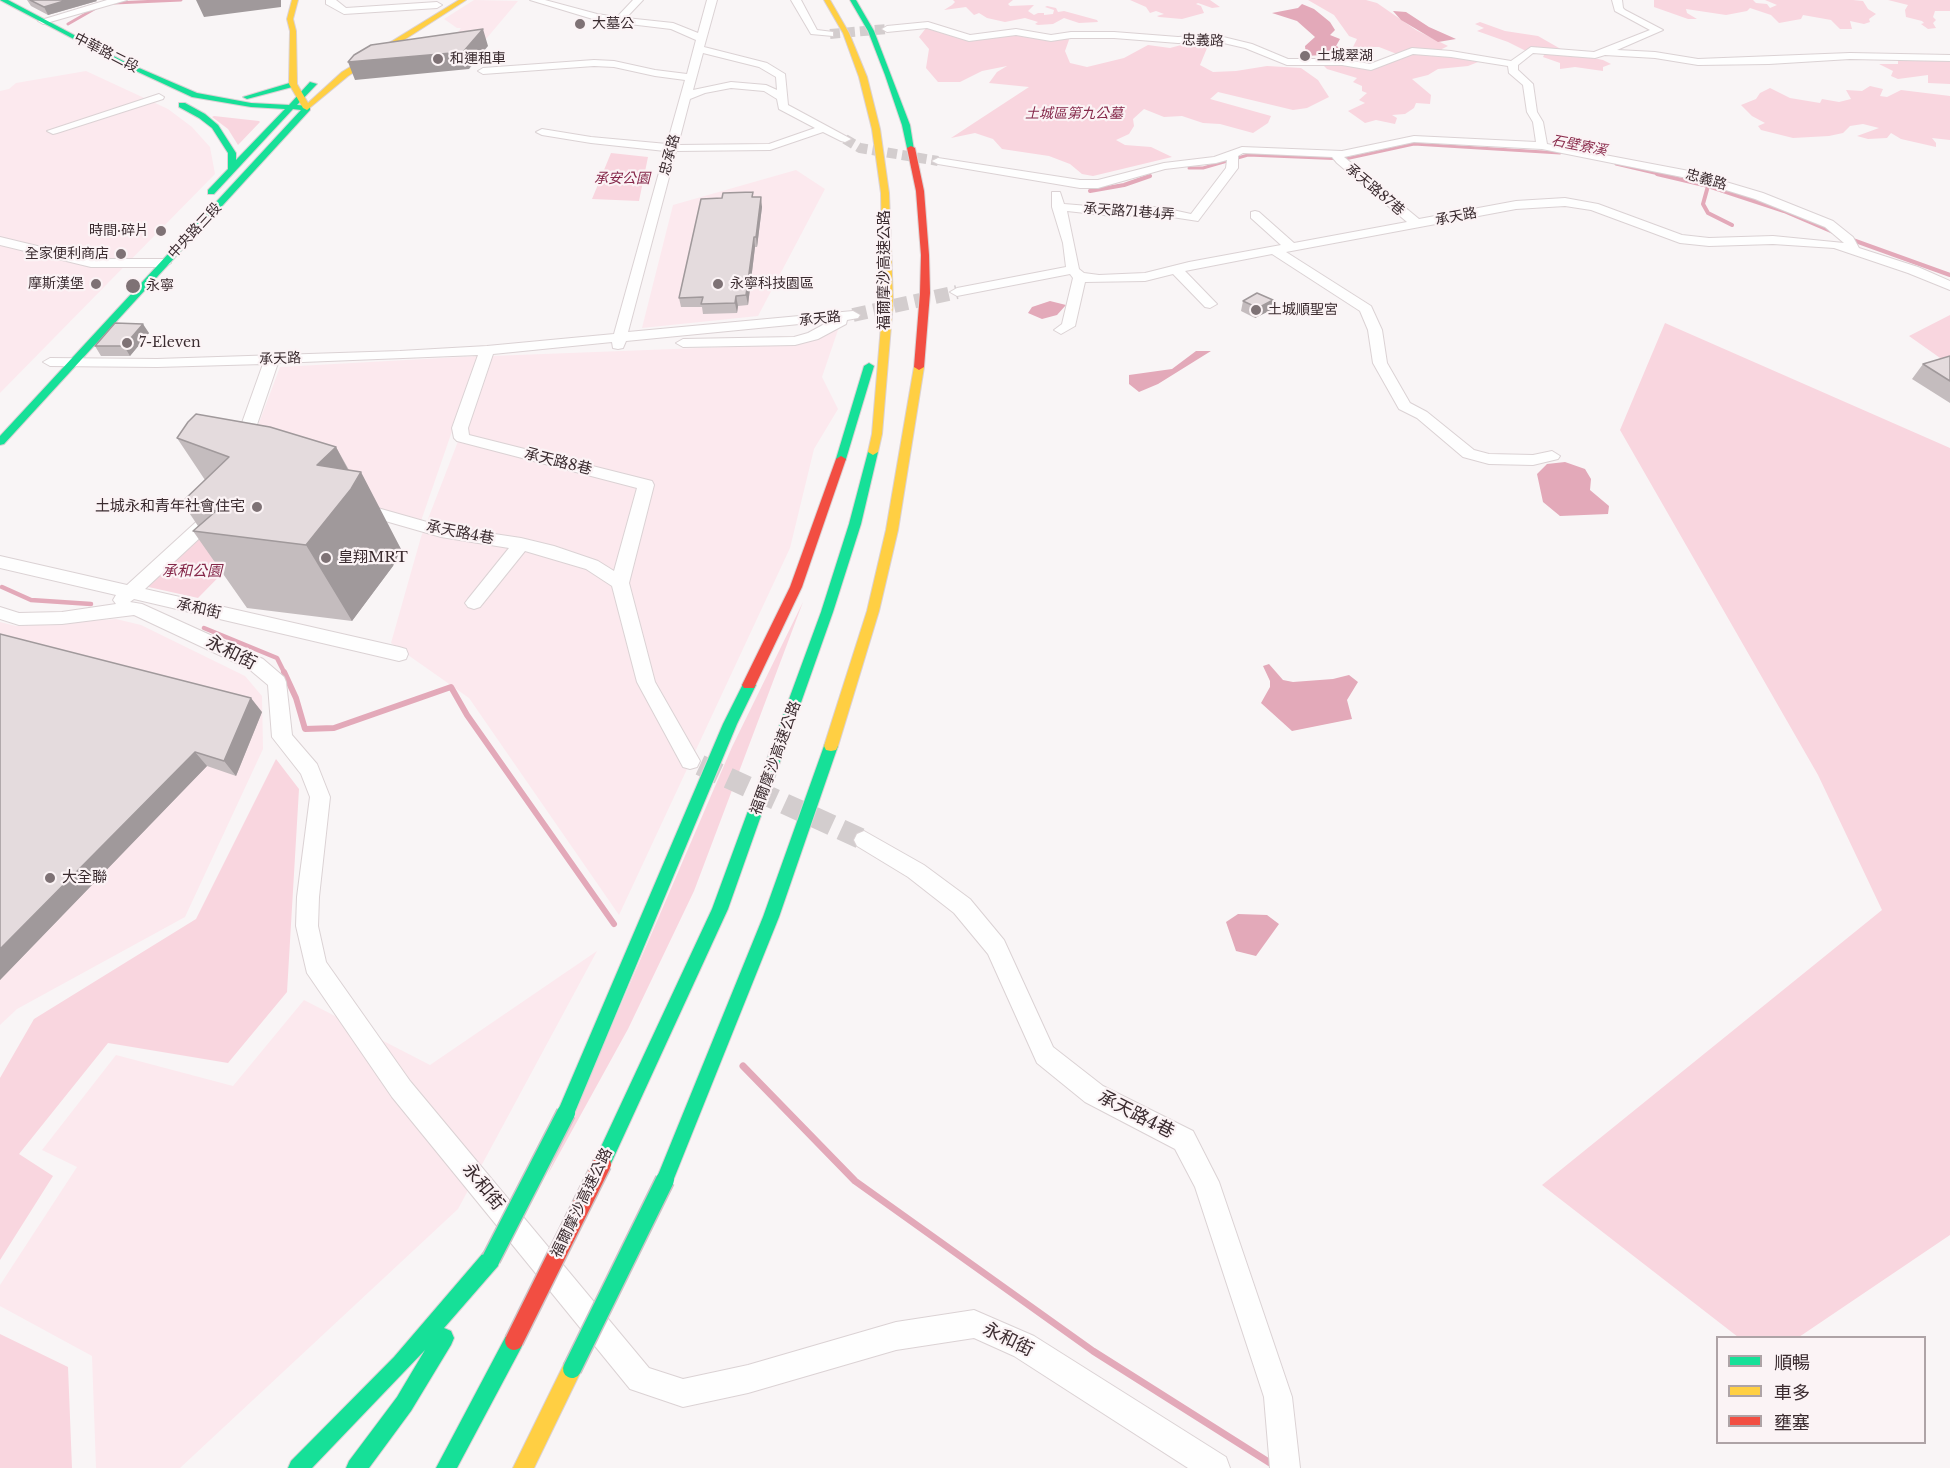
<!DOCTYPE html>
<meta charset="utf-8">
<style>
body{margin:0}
#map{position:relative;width:1950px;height:1468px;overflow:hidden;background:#f9f5f6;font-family:"Libre Baskerville","Noto Sans TC",serif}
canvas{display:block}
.legend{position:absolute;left:1716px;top:1336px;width:210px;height:108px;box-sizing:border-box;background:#fbf3f5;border:2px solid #aea3a6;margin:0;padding:8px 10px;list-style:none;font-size:18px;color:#3b2c30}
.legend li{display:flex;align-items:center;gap:12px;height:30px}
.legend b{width:30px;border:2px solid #aea3a6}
</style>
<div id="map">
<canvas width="1950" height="1468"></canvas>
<ul class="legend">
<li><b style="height:8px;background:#16e098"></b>順暢</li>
<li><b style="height:8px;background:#ffcf43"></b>車多</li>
<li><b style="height:8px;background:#f24e42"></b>壅塞</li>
</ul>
</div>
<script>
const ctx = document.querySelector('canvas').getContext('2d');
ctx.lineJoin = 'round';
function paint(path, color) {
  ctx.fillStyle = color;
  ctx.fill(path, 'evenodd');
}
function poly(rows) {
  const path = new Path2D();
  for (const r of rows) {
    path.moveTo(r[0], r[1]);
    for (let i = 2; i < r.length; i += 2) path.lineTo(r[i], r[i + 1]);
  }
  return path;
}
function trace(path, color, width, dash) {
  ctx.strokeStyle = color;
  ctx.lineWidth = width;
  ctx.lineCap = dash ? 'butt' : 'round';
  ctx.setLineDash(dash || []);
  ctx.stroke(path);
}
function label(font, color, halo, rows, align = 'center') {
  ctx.font = font + ' "Libre Baskerville","Noto Sans TC",serif';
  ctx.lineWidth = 4.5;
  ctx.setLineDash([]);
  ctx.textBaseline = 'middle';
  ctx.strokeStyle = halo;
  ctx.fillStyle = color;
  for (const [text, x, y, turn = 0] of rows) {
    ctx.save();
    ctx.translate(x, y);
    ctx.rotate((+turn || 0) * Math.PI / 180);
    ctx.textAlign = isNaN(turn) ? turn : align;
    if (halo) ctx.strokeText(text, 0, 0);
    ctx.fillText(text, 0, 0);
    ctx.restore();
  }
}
paint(poly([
 [474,0,518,1,481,45,445,50,461,28,457,28,444,19],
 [86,71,168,109,192,127,210,147,215,174,0,393,0,91,9,89,16,83],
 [796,170,825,189,758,316,642,328,673,205],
 [840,324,822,377,838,409,814,449,790,548,619,915,469,698,391,643,421,537,491,356,778,345],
 [478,356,421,521,239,476,280,367],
 [116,619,141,625,245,676,262,696,263,749,185,917,17,1009,0,1025,0,622,16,626],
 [597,951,458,1209,180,1468,96,1468,92,1356,0,1306,0,1285,77,1167,42,1150,116,1055,233,1086,304,1000,430,1065]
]), '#fce9ee');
paint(poly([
 [953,0,1013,0,1008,4,1010,6,1034,5,1028,11,1034,15,1038,13,1044,13,1044,15,1053,14,1054,10,1045,7,1047,6,1056,8,1058,12,1064,11,1097,20,1098,22,1079,23,1064,18,1053,24,1038,25,1035,24,1038,22,1025,18,1005,22,987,18,979,13,974,15,966,7,944,10,952,5,955,2],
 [1130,0,1210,0,1220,7,1212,8,1198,3,1196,4,1201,6,1204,13,1182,19,1159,17,1157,16,1164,14,1156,11,1150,13,1146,7],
 [1308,0,1366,0,1377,3,1416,30,1448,46,1442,49,1443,54,1478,62,1468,66,1438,69,1428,75,1412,79,1431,95,1430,104,1416,103,1414,108,1405,114,1392,115,1397,118,1395,124,1376,120,1365,123,1348,111,1365,103,1359,100,1367,93,1362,91,1362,86,1353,82,1357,78,1327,69,1323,65,1334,59,1351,58,1359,61,1359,66,1370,68,1402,56,1379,47,1353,47,1357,39,1349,36,1334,15],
 [1654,0,1753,0,1756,3,1767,4,1770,8,1777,5,1765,0,1853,0,1863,1,1868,9,1876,14,1869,19,1870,22,1864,24,1850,21,1852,29,1840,29,1831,20,1803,15,1801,19,1779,23,1771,15,1750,8,1747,11,1726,15,1686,9,1687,13,1697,19,1688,19,1654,7],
 [1888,0,1950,0,1950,11,1935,11,1933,17,1936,20,1933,23,1936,28,1928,29,1921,24,1924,23,1922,21,1906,17,1905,10,1908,5],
 [1480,22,1505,31,1538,36,1566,52,1603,60,1611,64,1603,67,1603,71,1575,67,1560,69,1560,63,1543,57,1545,53,1526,51,1508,42,1477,31,1484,28,1475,24],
 [926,28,944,31,962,39,981,39,1008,34,1070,37,1065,51,1070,63,1087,67,1124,58,1148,45,1170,48,1196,41,1210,41,1200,65,1213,72,1236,71,1267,66,1301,68,1318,80,1329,97,1307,108,1293,110,1218,92,1210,99,1271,116,1268,123,1253,133,1220,124,1203,123,1182,116,1164,117,1144,109,1133,119,1134,126,1129,134,1116,140,1125,145,1151,147,1172,157,1093,176,1082,174,1070,164,1049,156,1002,149,993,139,975,133,951,138,1029,87,989,83,997,72,1007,66,982,71,960,82,938,82,926,68,929,49,919,37],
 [1898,59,1950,61,1950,84,1928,83,1928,75,1898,79,1891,76,1893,71,1879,64,1898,64],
 [1870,86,1883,89,1880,96,1887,97,1901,90,1950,96,1950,140,1932,138,1936,143,1936,147,1901,139,1891,133,1887,138,1868,139,1857,136,1879,128,1863,124,1850,126,1843,133,1829,136,1793,138,1761,130,1758,126,1765,123,1752,116,1741,105,1756,99,1760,93,1770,88,1790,98,1820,103,1822,99,1839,102,1851,99,1846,90,1862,91],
 [214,116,259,121,260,122,238,145,228,129,212,117],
 [611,153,648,157,639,201,592,199],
 [1950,315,1950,365,1909,336],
 [1665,323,1950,448,1950,1235,1799,1337,1738,1337,1542,1185,1882,910,1818,775,1620,430],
 [213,522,260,535,198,598,144,586],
 [803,602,694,891,628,1029,547,1176,732,747],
 [276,759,299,789,287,992,228,1063,108,1043,19,1154,53,1176,0,1260,0,1078,34,1019,196,919],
 [0,1334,68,1367,72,1468,0,1468]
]), '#f9d6df');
paint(poly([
 [1302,4,1314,9,1330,22,1335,30,1330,35,1340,39,1336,46,1354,53,1306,56,1305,46,1315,37,1297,21,1272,13,1298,8],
 [1393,11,1406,12,1429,27,1456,39,1438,42,1401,20],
 [1050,301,1066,305,1057,315,1042,319,1028,313,1032,307],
 [1196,351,1211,351,1158,384,1139,392,1129,384,1129,375,1172,369],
 [1565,462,1585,469,1591,479,1590,490,1609,506,1608,514,1560,516,1543,502,1537,474,1547,464],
 [1269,664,1283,680,1293,682,1333,679,1349,675,1358,682,1347,700,1352,719,1292,731,1261,703,1270,687,1270,681,1263,666],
 [1238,914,1267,915,1279,924,1256,956,1236,951,1226,922]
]), '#e3a9b9');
trace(poly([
 [114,3,181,0],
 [68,24,96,8],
 [1616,164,1663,175],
 [1189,168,1203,168,1248,155,1345,159,1414,144,1560,153]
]), '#e3a9b9', 3);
trace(poly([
 [1657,174,1708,186,1784,211,1833,232],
 [1708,186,1703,204,1708,213,1732,225],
 [1090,191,1124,185,1150,176],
 [1850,239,1950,275]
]), '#e3a9b9', 4);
trace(poly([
 [2,587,31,600,91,604],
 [204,628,277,658,285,674]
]), '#e3a9b9', 4.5);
trace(poly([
 [284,672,296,698,305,729,334,728,451,687,467,715,614,924]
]), '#e3a9b9', 6);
trace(poly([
 [743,1066,855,1181,1093,1351,1278,1468]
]), '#e3a9b9', 7);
trace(poly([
 [830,34,887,29],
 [845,139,860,148,938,161]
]), '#d3cdce', 10, [10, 5]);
trace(poly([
 [853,315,957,292]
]), '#d3cdce', 14, [14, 7]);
trace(poly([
 [700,765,864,840]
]), '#d3cdce', 21, [21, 10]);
const street = poly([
 [107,0,127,0,43,24,38,21,107,0],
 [326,0,336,0,346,8,437,2,442,5,437,8,344,14,326,4,326,0],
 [530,0,545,0,597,14,617,17,633,0,643,0,626,18,673,23,698,33,707,0,717,0,704,47,767,63,785,74,788,105,851,139,845,142,841,141,823,132,770,150,676,151,628,332,853,311,860,315,858,318,847,320,846,324,818,339,795,345,683,347,676,343,683,339,794,337,808,333,830,321,626,341,623,348,618,349,613,348,612,342,493,354,468,428,469,435,652,481,654,485,629,583,655,682,700,761,697,767,690,769,683,767,637,682,612,586,586,569,525,551,480,607,474,609,468,607,465,603,468,599,509,548,441,537,354,512,352,508,354,504,360,503,441,526,521,538,554,546,598,561,614,571,637,488,457,441,454,438,452,428,478,355,278,363,249,448,241,453,233,448,263,364,157,367,50,366,43,362,50,358,157,359,400,351,487,346,614,334,665,151,591,143,542,135,536,132,542,129,591,137,667,144,685,80,655,76,614,67,594,66,483,74,478,71,483,68,594,60,614,61,655,70,687,74,696,40,671,29,596,20,530,0],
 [703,53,759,67,776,77,777,90,766,85,731,82,693,90,703,53],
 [731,88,764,91,777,99,779,109,815,128,769,144,678,145,690,99,705,93,731,88],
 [791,0,801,0,817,30,833,32,833,36,811,34,791,0],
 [1612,0,1622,0,1623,8,1625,10,1663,30,1617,50,1655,52,1698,59,1850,53,1950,55,1950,61,1850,59,1769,64,1698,65,1655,58,1605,55,1595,58,1533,53,1518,65,1518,70,1533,84,1537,112,1543,122,1547,144,1689,171,1763,193,1833,221,1853,237,1859,248,1918,267,1950,281,1950,290,1908,273,1834,248,1773,244,1709,246,1680,243,1591,210,1565,206,1516,209,1286,252,1371,306,1382,330,1387,363,1410,403,1427,412,1474,450,1489,454,1533,455,1552,451,1560,456,1558,459,1533,465,1489,464,1463,457,1417,418,1399,409,1373,363,1368,330,1360,311,1272,254,1185,271,1217,304,1210,308,1205,307,1173,274,1145,281,1085,282,1075,326,1061,334,1054,330,1062,324,1073,278,1070,274,957,296,950,292,957,288,1066,267,1063,243,1052,207,1052,192,1060,192,1064,204,1113,208,1159,207,1191,214,1226,168,1227,160,1216,163,1165,169,1098,188,1080,188,938,164,932,161,938,158,1080,180,1098,180,1164,163,1214,157,1242,147,1342,151,1414,136,1536,142,1533,122,1527,112,1523,85,1509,73,1508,66,1451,57,1413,54,1371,70,1342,65,1287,65,1245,48,1215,41,1178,43,1114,38,1071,38,1051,41,1016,35,969,41,927,28,887,32,882,29,887,26,928,22,970,35,1016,29,1051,35,1071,32,1114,32,1178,37,1215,35,1252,44,1288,59,1342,59,1370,64,1412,48,1451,51,1511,61,1531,47,1594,52,1650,30,1615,11,1612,0],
 [1414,142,1542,149,1687,178,1755,199,1825,227,1844,243,1773,236,1709,238,1682,235,1598,204,1565,198,1516,201,1419,219,1344,157,1414,142],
 [1243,153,1332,157,1337,163,1407,222,1294,243,1259,212,1255,211,1251,212,1251,218,1281,245,1189,262,1145,273,1099,275,1084,273,1079,269,1067,211,1113,216,1159,215,1198,221,1238,168,1238,156,1243,153],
 [159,94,164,97,163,99,57,133,53,134,47,131,159,94],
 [0,237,91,259,165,259,171,263,165,267,91,267,0,245,0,237],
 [213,511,219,512,221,516,219,520,145,589,399,647,406,649,408,654,406,659,399,661,134,599,130,602,142,604,263,659,284,677,286,682,292,735,317,764,330,797,319,897,318,926,326,962,410,1081,649,1368,683,1379,748,1365,896,1322,974,1310,1034,1336,1226,1457,1230,1468,1188,1468,1014,1356,974,1338,896,1350,748,1393,683,1407,630,1389,392,1097,307,973,296,926,297,897,310,797,301,774,272,737,268,685,249,669,134,615,62,624,19,625,0,619,0,607,19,613,62,612,116,604,113,600,116,595,0,568,0,556,127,585,207,512,213,511],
 [864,831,924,865,970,899,1004,940,1053,1047,1103,1086,1193,1131,1219,1182,1292,1397,1300,1468,1270,1468,1264,1397,1195,1187,1175,1149,1085,1102,1037,1063,988,954,954,913,908,877,857,846,854,840,857,834,864,831]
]);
const fast = poly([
 [0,0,8,0,125,62,197,93,251,103,289,105,310,82,317,84,297,105,310,106,310,110,4,444,0,445,0,436,301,110,293,109,214,194,208,194,208,190,228,169,228,153,212,128,199,118,179,107,179,103,185,103,205,114,218,125,236,153,236,160,285,109,251,107,192,97,121,64,0,0],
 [850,0,856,0,874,31,910,125,914,150,907,148,902,125,885,75,868,31,850,0],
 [293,82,297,84,296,86,247,99,243,97,293,82],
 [869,363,874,366,846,459,845,461,837,461,836,459,864,366,869,363],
 [873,449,878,452,861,524,833,612,728,909,608,1170,602,1173,596,1170,593,1164,712,909,821,612,849,524,868,452,873,449],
 [749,680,756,685,737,724,572,1119,566,1121,560,1119,557,1113,723,724,744,682,749,680],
 [831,741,836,742,838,746,779,917,671,1186,665,1189,659,1186,656,1180,763,917,824,746,826,742,831,741],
 [491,1250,498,1252,500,1259,498,1266,444,1328,451,1331,454,1338,451,1345,411,1411,369,1468,346,1468,349,1461,397,1397,425,1350,312,1468,288,1468,291,1461,394,1357,484,1252,491,1250],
 [514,1331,521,1334,524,1341,521,1348,457,1468,436,1468,507,1334,514,1331]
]);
const slow = poly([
 [292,0,298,0,293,19,296,31,297,84,308,103,342,72,459,0,466,0,348,76,307,110,303,108,289,84,290,31,287,19,292,0],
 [824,0,830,0,849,33,867,77,880,129,889,193,893,302,882,434,878,452,873,455,868,452,872,434,883,302,881,193,872,129,859,77,843,33,824,0],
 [919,364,924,367,898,530,879,611,838,746,836,750,831,751,826,750,824,746,867,611,886,530,914,367,919,364],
 [572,1359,579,1362,582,1369,534,1468,513,1468,565,1362,572,1359]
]);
const jam = poly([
 [911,146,915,148,924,191,929,255,930,293,924,367,919,370,914,367,920,293,921,255,916,191,907,148,911,146],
 [841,456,846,459,802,587,754,688,744,688,742,685,790,587,836,459,841,456]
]);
trace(street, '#dbd2d4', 2);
trace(fast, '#dbd2d4', 2);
trace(slow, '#dbd2d4', 2);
trace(jam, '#dbd2d4', 2);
paint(street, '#fefefe');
paint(fast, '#16e098');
paint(slow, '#ffcf43');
paint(jam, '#f24e42');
const fastBridge = poly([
 [491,1259,566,1113],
 [572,1369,665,1180]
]);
const jamBridge = poly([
 [514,1341,602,1164]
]);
trace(fastBridge, '#cdc3c6', 21, []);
trace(jamBridge, '#cdc3c6', 21, []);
trace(fastBridge, '#16e098', 18);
trace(jamBridge, '#f24e42', 18);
paint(poly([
 [27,0,96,0,97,1,48,15,31,6],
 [753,197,762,207,757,247,755,247,748,305,738,306,737,313,703,314,702,307,681,307,679,298],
 [1273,300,1271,310,1255,318,1241,311,1243,301],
 [149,333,130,356,101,356,95,346],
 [1950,356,1950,403,1912,379,1923,364],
 [177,438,336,447,349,470,401,549,393,566,352,621,247,608,193,531,198,526,182,502,205,480],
 [0,634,262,712,236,776,207,766,0,980]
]), '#c4bcbe');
paint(poly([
 [67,0,96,0,97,1,48,15,44,7],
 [196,0,281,0,281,7,204,17],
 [483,29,488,46,469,69,355,80,348,62],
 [761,197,762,207,757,247,756,237],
 [754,237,755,247,748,305,746,295],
 [736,296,738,306,737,313,735,303],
 [1273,300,1271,310,1255,318,1258,308],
 [143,324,149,333,130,356,124,346],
 [336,447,355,483,361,472,401,549,393,566,352,621,306,545,317,465],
 [251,698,262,712,236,776,224,761],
 [195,752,207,766,0,980,0,949]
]), '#a0999b');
const building = poly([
 [30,0,67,0,44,7,30,0],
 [483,29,463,52,348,62,354,55,371,45,483,29],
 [753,192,752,197,761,197,756,237,754,237,746,295,736,296,735,303,701,304,703,297,679,298,701,199,722,198,723,193,753,192],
 [1257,293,1273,300,1258,308,1243,301,1257,293],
 [115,323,143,324,124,346,95,346,115,323],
 [1950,356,1950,381,1923,364,1950,356],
 [196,414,270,427,336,447,317,465,361,472,351,489,306,545,193,531,216,511,182,502,229,457,177,438,188,422,196,414],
 [0,634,251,698,224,761,195,752,0,949,0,634]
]);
paint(building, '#e4dbdd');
trace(building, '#a0999b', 1.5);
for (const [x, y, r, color] of [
 [580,24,6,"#7e7275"],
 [1305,56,6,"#7e7275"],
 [438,59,6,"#7e7275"],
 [161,231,6,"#7e7275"],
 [121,254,6,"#7e7275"],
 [96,284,6,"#7e7275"],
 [718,284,6,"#7e7275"],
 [133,286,8,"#7e7275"],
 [1256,310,6,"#7e7275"],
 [127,343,6,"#7e7275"],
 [257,507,6,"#7e7275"],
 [326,558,6,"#7e7275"],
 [50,878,6,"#7e7275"]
]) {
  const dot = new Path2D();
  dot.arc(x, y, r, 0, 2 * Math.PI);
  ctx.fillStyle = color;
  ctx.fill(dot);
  trace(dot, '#fbf3f5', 2);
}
label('14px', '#3b2c30', '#fbf3f5', [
 ["大墓公",592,24],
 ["土城翠湖",1317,56],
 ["和運租車",450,59],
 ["時間·碎片",149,231,"right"],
 ["全家便利商店",109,254,"right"],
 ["摩斯漢堡",84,284,"right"],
 ["永寧科技園區",730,284],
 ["永寧",146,286],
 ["土城順聖宮",1268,310],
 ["7-Eleven",139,343]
], 'left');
label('14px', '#3b2c30', '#fbf3f5', [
 ["忠義路",1203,41,2],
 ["中華路二段",106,53,27],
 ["忠承路",670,155,-75],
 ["忠義路",1706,180,16],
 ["承天路87巷",1375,190,40],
 ["承天路71巷4弄",1129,212,4],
 ["承天路",1456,217,-11],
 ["中央路三段",195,231,-47],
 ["承天路",820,319,-6],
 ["承天路",280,359,-2]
]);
label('italic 14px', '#85284a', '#fbf3f5', [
 ["土城區第九公墓",1074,114],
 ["承安公園",622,179]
]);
label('italic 14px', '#8b2e4e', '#fbf3f5', [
 ["石壁寮溪",1579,146,11]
]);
label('15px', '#3b2c30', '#fbf3f5', [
 ["福爾摩沙高速公路",885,270,-90],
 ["承天路8巷",558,462,14],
 ["承天路4巷",460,533,11],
 ["承和街",199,609,13],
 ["福爾摩沙高速公路",776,758,-70],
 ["福爾摩沙高速公路",582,1203,-64]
]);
label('15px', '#3b2c30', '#fbf3f5', [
 ["土城永和青年社會住宅",245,507,"right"],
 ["皇翔MRT",338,558],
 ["大全聯",62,878]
], 'left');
label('italic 15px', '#85284a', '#fbf3f5', [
 ["承和公園",192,572]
]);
label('18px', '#3b2c30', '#fbf3f5', [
 ["永和街",231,653,27],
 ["承天路4巷",1136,1115,27],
 ["永和街",483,1187,51],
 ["永和街",1008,1340,26]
]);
</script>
